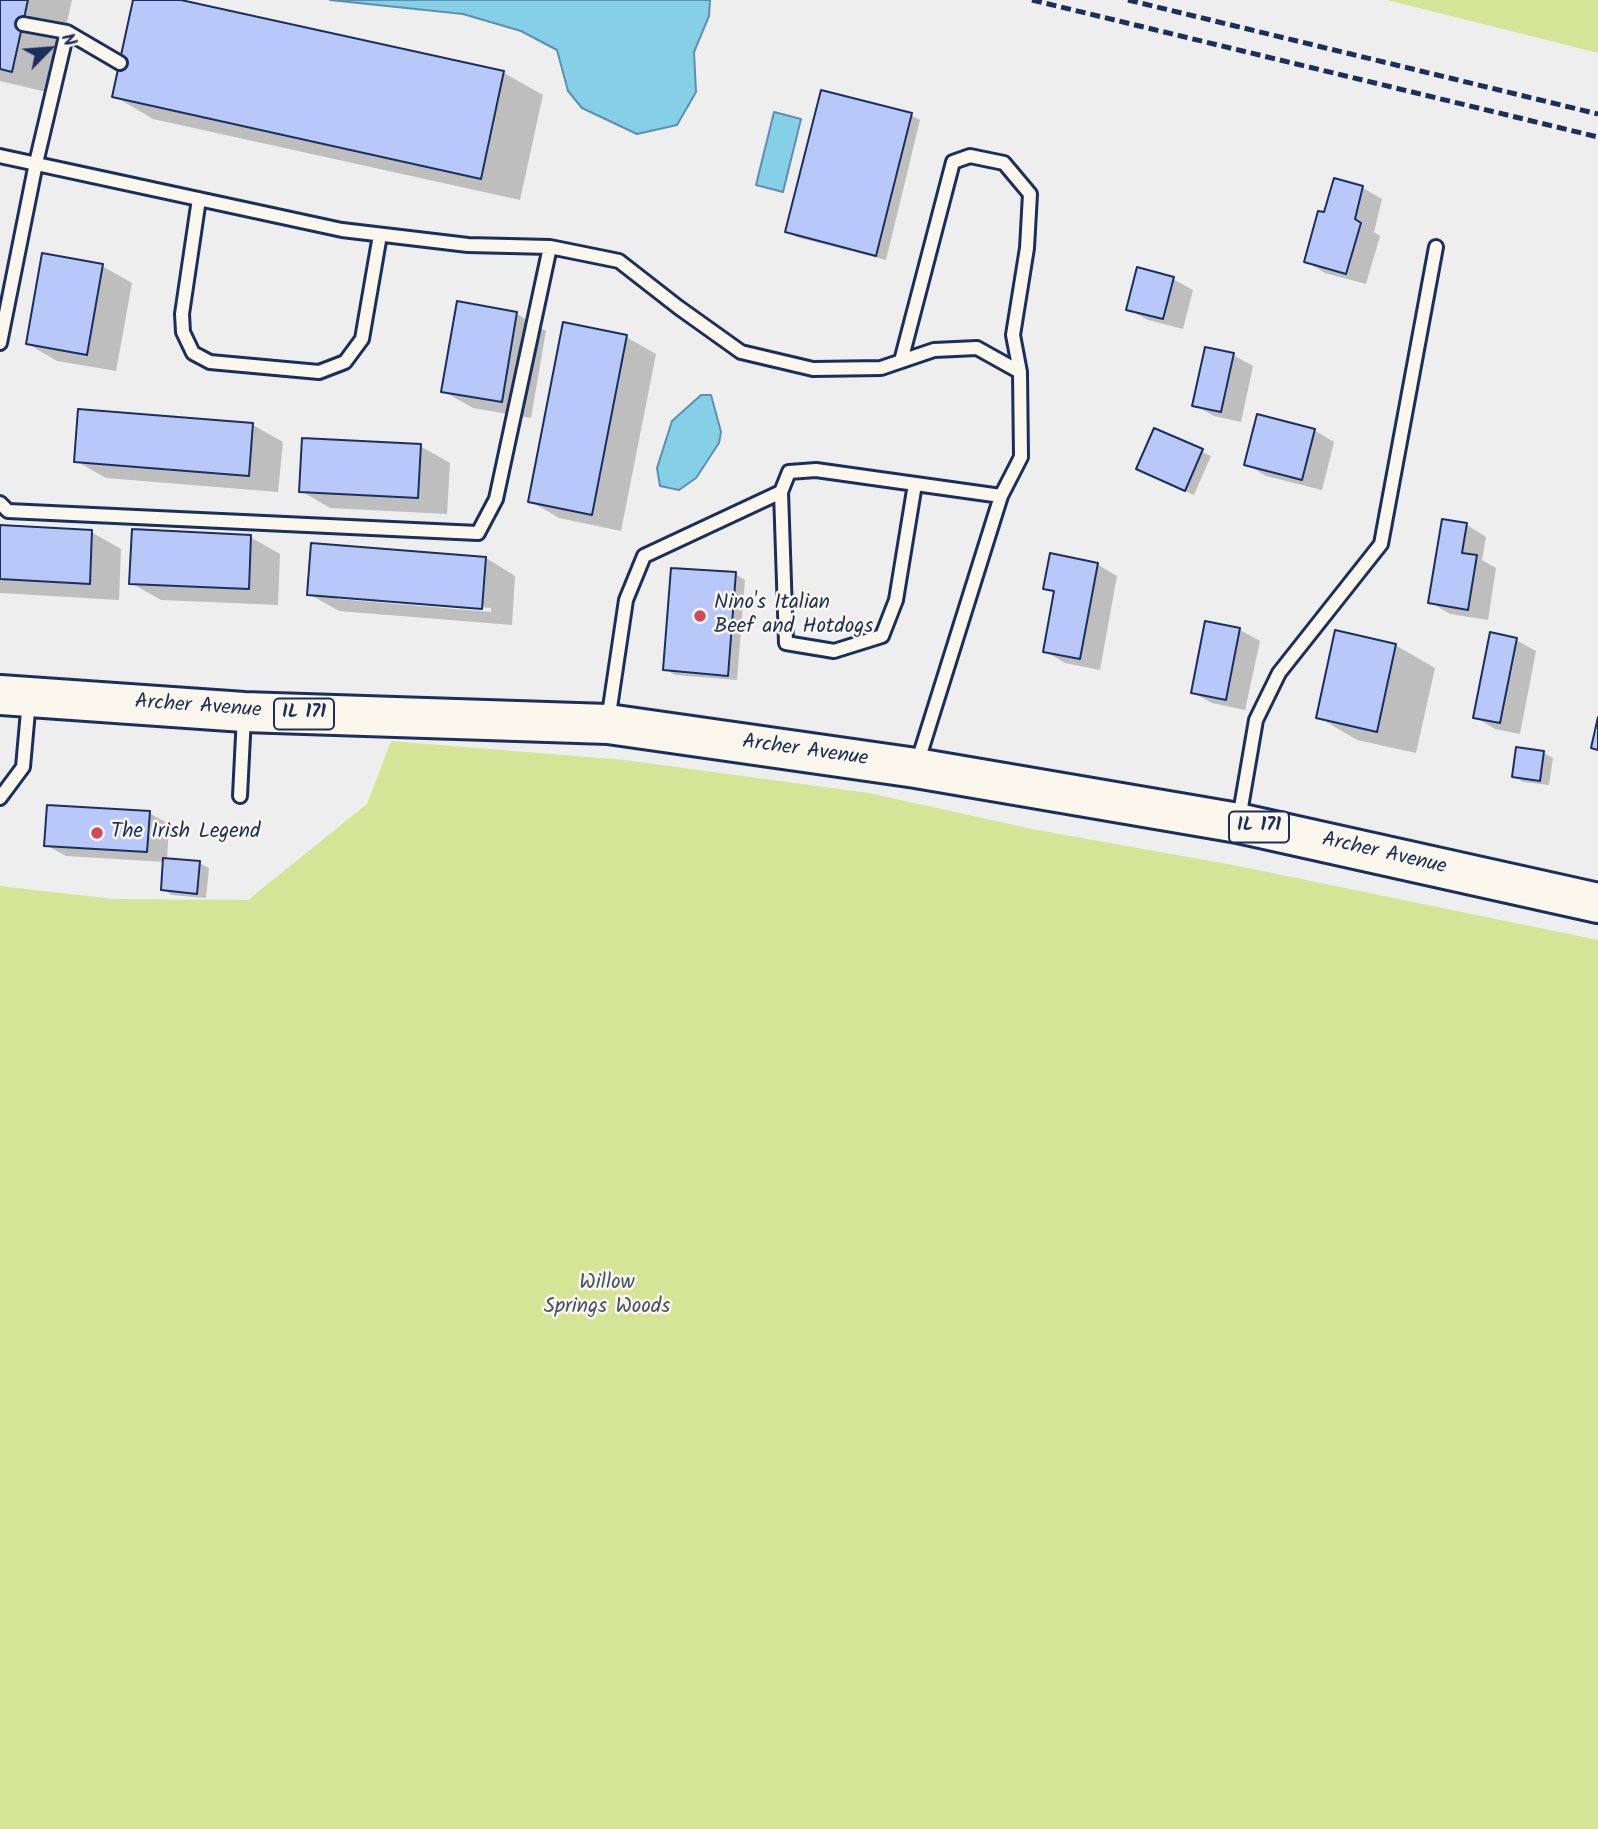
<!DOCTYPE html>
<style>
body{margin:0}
#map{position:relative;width:1598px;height:1829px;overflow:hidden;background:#eeeeef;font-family:Kalam,sans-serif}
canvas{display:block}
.north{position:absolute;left:14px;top:14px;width:70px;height:70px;-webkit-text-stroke:5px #fbf7ec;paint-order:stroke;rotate:65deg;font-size:19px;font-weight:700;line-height:28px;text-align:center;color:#1b2f5e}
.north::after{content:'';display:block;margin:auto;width:24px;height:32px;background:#1b2f5e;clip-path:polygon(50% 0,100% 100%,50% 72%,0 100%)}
</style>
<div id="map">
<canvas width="1598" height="1829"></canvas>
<div class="north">N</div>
</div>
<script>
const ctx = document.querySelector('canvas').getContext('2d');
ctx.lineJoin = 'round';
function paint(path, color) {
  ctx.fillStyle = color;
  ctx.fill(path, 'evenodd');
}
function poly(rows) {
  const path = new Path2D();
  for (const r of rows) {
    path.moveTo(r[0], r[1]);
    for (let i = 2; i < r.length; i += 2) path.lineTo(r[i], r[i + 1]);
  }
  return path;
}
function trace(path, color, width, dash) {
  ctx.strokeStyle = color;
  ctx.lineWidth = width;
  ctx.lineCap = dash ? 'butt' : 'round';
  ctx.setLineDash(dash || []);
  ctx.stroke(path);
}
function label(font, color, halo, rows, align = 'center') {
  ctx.font = font + ' Kalam,sans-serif';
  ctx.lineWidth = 5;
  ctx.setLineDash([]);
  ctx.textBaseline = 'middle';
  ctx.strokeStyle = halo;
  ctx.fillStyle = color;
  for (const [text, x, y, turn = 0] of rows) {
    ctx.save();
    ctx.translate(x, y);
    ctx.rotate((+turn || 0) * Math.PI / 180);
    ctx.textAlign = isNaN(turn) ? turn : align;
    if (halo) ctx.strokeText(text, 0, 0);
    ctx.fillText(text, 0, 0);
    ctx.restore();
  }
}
paint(poly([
 [1387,0,1598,0,1598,53],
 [391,741,624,760,869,793,1032,829,1238,866,1598,940,1598,1829,0,1829,0,886,113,899,248,900,367,804]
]), '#d6e497');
const water = poly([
 [330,0,710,0,709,16,694,52,696,92,677,125,637,134,582,108,568,91,557,50,521,31,463,14,330,0],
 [774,112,801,119,783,192,756,185,774,112],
 [701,395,711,395,721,432,719,443,696,478,679,490,660,486,657,468,672,421,701,395]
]);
paint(water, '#85d0e6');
trace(water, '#5b90b0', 2);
paint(poly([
 [0,0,72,0,51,93,0,81],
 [135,0,173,0,504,73,543,95,520,200,153,119,114,96],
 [911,115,920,120,886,260,796,237,787,231],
 [1335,180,1363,188,1382,199,1374,232,1380,236,1366,284,1325,273,1306,261,1325,215],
 [102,266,132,283,116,371,57,361,28,344],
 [1173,279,1193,290,1183,329,1148,320,1128,309],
 [517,314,546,331,531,418,473,408,443,391],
 [626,337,656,354,621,531,559,518,530,501],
 [1233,355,1253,366,1241,422,1214,416,1194,405],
 [253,425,283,442,278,492,106,478,76,461],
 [1155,430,1211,456,1194,495,1147,474],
 [1314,430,1334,442,1322,490,1266,476,1246,464],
 [420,446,450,463,447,514,330,508,301,491],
 [1443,521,1467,525,1486,537,1482,560,1496,568,1488,620,1450,614,1430,602],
 [0,527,91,532,121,549,119,600,0,593],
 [250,537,280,554,278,605,161,600,131,583],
 [486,558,515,576,512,625,339,611,309,594],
 [338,596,491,608,491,612,338,599],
 [1098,565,1117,576,1100,670,1065,663,1045,651,1055,594,1045,588],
 [735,574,745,580,737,680,675,675,665,669],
 [1207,623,1240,630,1260,641,1245,710,1212,703,1192,692],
 [1516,640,1536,651,1520,734,1495,729,1475,717],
 [1395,645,1435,668,1416,753,1357,740,1318,717],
 [1544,753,1553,758,1549,785,1523,782,1514,776],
 [149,813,169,824,167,860,200,863,209,868,206,898,172,895,162,889,165,862,66,856,46,845]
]), '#0003');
const building = poly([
 [0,0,28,0,12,72,0,69,0,0],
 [133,0,181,0,504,71,481,179,112,97,133,0],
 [821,90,912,113,876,256,785,232,821,90],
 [1334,178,1363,186,1355,219,1361,223,1346,274,1304,262,1318,211,1324,212,1334,178],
 [42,253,103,264,87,355,26,344,42,253],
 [1137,267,1174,277,1163,319,1126,310,1137,267],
 [457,301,517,312,502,402,441,392,457,301],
 [563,322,627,335,592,515,528,502,563,322],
 [1205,347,1234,353,1221,412,1192,406,1205,347],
 [78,409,253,423,249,476,74,462,78,409],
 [1257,414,1315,429,1302,480,1244,465,1257,414],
 [1154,428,1203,449,1185,491,1136,469,1154,428],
 [302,438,421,444,418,498,299,492,302,438],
 [1442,519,1467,523,1462,553,1477,555,1468,610,1428,603,1442,519],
 [0,525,92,530,90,584,0,579,0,525],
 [132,529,251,535,249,589,129,584,132,529],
 [311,543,486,557,482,609,307,595,311,543],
 [1050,553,1098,563,1080,659,1043,652,1054,591,1043,589,1050,553],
 [671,568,736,572,728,676,663,670,671,568],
 [1205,621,1240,628,1226,700,1191,693,1205,621],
 [1335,630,1396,644,1377,732,1316,718,1335,630],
 [1490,632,1517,638,1500,723,1473,718,1490,632],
 [1598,717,1598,750,1591,748,1598,717],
 [1516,747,1544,751,1540,781,1512,777,1516,747],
 [47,805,150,811,147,852,44,846,47,805],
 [163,858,200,861,197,894,161,890,163,858]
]);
paint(building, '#b8c9f9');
trace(building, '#1b2f5e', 2);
const service = poly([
 [23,24,67,32,120,63],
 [0,156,342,230,468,245,550,247,619,261,678,307,741,352,813,369,881,368,934,350,977,348,1020,372,1021,457,1001,496,917,764],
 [199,199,182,314,183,332,193,353,210,362,319,372,345,362,362,339,380,235],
 [0,343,36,163,67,32],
 [901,361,953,162,970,156,1004,163,1030,194,1027,248,1013,335,1020,372],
 [915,484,896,600,882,636,834,651,786,643,781,492,789,472,816,470,1001,496],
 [0,503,8,511,478,533,496,499,550,247],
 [608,721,626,600,644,556,781,492],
 [240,796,244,716],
 [0,798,23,767,29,700],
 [1239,819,1256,720,1279,673,1381,544,1436,247]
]);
const primary = poly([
 [0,695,244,712,608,724,916,768,1238,823,1598,903]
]);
trace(service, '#1b2f5e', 18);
trace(primary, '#1b2f5e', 44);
trace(service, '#fbf7ec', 12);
trace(primary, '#fbf7ec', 38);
trace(poly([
 [1032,0,1598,137],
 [1128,0,1598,114]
]), '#1b2f5e', 5, [10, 5]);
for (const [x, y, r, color] of [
 [700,616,7,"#d1495b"],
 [97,833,7,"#d1495b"]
]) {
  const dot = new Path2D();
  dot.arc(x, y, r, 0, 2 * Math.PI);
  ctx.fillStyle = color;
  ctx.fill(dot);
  trace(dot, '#fbf7ec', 2.5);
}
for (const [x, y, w] of [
 [304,714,60],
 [1259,827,60]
]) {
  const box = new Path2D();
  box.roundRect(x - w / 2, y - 15.5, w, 31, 5);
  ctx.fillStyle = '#fbf7ec';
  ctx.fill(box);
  trace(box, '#1b2f5e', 2);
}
label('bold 19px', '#1b2f5e', null, [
 ["IL 171",304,714],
 ["IL 171",1259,827]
]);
label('21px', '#1b2f5e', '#fbf7ec', [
 ["Nino's Italian",714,604],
 ["Beef and Hotdogs",714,628],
 ["The Irish Legend",111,833]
], 'left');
label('21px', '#1b2f5e', '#fbf7ec', [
 ["Archer Avenue",198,708,4],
 ["Archer Avenue",805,752,8],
 ["Archer Avenue",1384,855,13]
]);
label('21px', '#405369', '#fbf7ec', [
 ["Willow",607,1284],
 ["Springs Woods",607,1308]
]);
</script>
